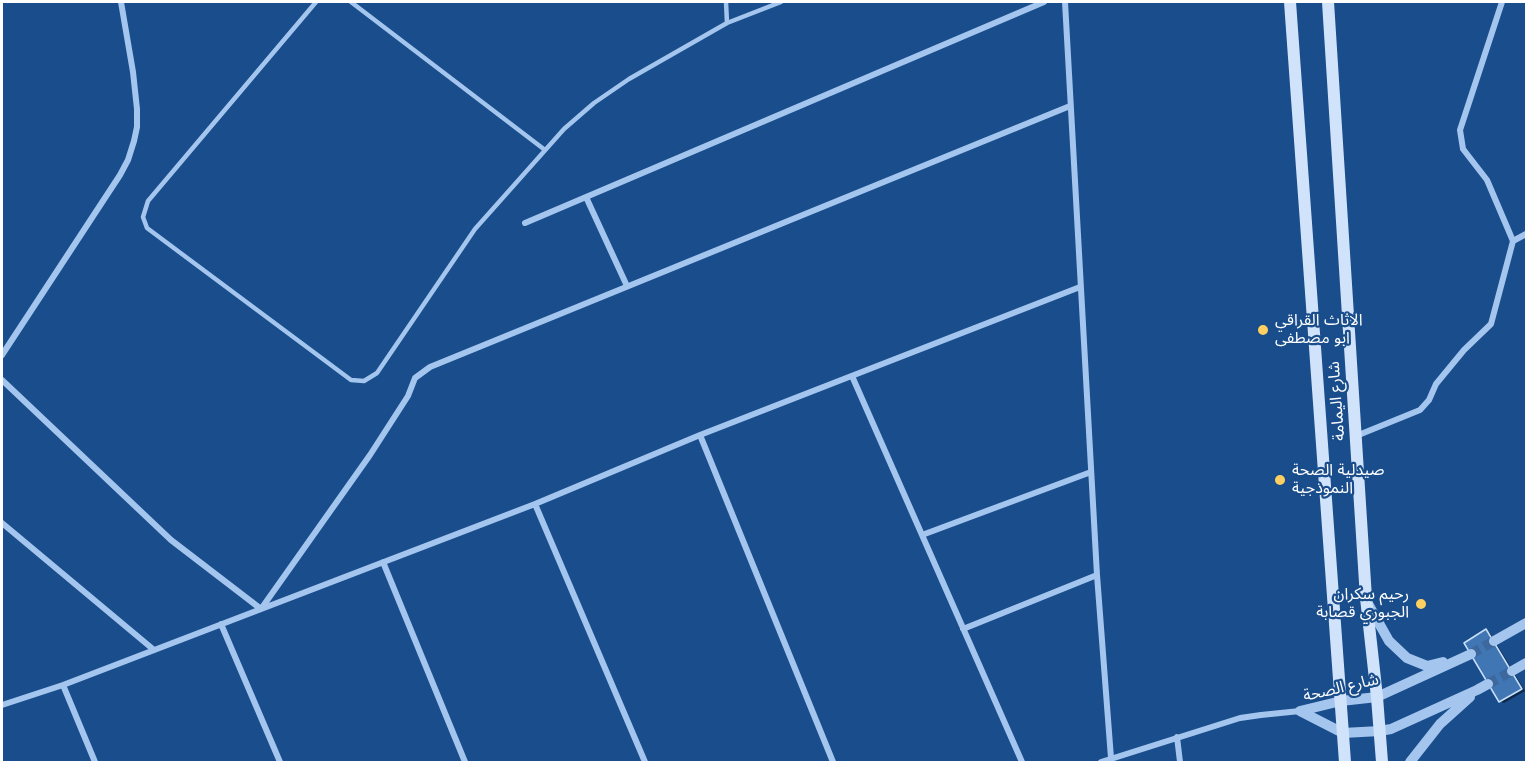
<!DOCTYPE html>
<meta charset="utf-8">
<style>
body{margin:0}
#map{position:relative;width:1528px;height:764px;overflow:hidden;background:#194d8c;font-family:Helvetica,sans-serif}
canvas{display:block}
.frame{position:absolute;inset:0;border:3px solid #fff;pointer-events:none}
</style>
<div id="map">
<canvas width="1528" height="764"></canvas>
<div class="frame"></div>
</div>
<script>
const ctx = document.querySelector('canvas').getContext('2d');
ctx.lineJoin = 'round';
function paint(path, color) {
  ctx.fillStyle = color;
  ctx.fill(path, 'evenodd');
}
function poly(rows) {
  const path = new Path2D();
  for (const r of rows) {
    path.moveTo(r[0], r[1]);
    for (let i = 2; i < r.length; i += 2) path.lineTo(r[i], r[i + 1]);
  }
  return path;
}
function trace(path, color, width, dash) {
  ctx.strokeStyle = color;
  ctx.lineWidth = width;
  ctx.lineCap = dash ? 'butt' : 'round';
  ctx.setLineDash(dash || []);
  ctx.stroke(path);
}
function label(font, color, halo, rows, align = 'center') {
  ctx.font = font + ' Helvetica,"Noto Sans Arabic",sans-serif';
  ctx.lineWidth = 4.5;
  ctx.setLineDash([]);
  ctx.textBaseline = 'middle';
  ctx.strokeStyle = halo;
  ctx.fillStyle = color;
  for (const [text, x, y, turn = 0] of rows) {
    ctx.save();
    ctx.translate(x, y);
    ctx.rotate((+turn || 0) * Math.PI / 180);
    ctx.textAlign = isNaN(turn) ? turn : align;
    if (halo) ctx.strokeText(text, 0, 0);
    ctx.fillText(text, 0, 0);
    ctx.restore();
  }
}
paint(poly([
 [1486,631,1490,633,1525,691,1504,703,1500,701]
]), '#0007');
const building = poly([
 [1486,629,1522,689,1499,702,1464,643,1486,629]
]);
paint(building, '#4176b4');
trace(building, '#c9e0fa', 1.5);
trace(poly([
 [1471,654,1494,641],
 [1488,684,1512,671]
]), '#3c689d', 10, [10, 5]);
trace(poly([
 [316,2,148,201,143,217,147,228,351,380,364,381,377,373,475,229,564,129,594,103,629,79,727,23,781,2],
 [351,2,545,150],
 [726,2,727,23]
]), '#a4c6ee', 4.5);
trace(poly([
 [1065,2,1097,575,1111,758],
 [586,197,627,286],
 [525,223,1044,2],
 [1513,241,1526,234],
 [2,355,120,175,128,160,134,141,137,127,137,109,133,72,121,2],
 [852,376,1022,762],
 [2,380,171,540,261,609,370,455,408,396,415,378,430,367,1070,106],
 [700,435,833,762],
 [1356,436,1420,410,1429,400,1436,384,1464,350,1491,324,1513,241,1487,180,1463,149,1460,130,1502,2],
 [535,504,645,762],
 [2,523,154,650],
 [922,535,1091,472],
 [383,562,465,762],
 [221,624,280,762],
 [963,629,1097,575],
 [63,685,95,762],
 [2,705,63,685,535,504,700,435,1080,287],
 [1177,737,1180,762],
 [1101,762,1240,718,1261,715,1300,711]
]), '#a4c6ee', 6);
trace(poly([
 [1367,602,1389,641,1407,658,1427,666,1443,662],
 [1494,641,1526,623],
 [1512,671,1526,663],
 [1300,711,1343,733,1380,731,1391,729,1477,690,1488,684],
 [1300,711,1341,701,1377,697,1471,654],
 [1410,762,1440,724,1470,697]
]), '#a4c6ee', 10);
trace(poly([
 [1290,2,1345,762],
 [1328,2,1366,598,1377,697,1382,762]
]), '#d1e3fa', 12);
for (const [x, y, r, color] of [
 [1263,330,6,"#ffcf61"],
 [1280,480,6,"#ffcf61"],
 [1421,604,6,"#ffcf61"]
]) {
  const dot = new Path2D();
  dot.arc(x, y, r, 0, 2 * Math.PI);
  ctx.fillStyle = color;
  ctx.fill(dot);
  trace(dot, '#194d8c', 2);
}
label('16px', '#fff', '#194d8c', [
 ["الاثاث القراقي",1275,321],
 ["ابو مصطفى",1275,339],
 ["صيدلية الصحة",1292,471],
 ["النموذجية",1292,489],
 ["رحيم سكران",1409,595,"right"],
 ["الجبوري قصابة",1409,613,"right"]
], 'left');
label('16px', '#fff', '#194d8c', [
 ["شارع اليمامة",1337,401,-94],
 ["شارع الصحة",1341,688,-13]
]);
</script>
